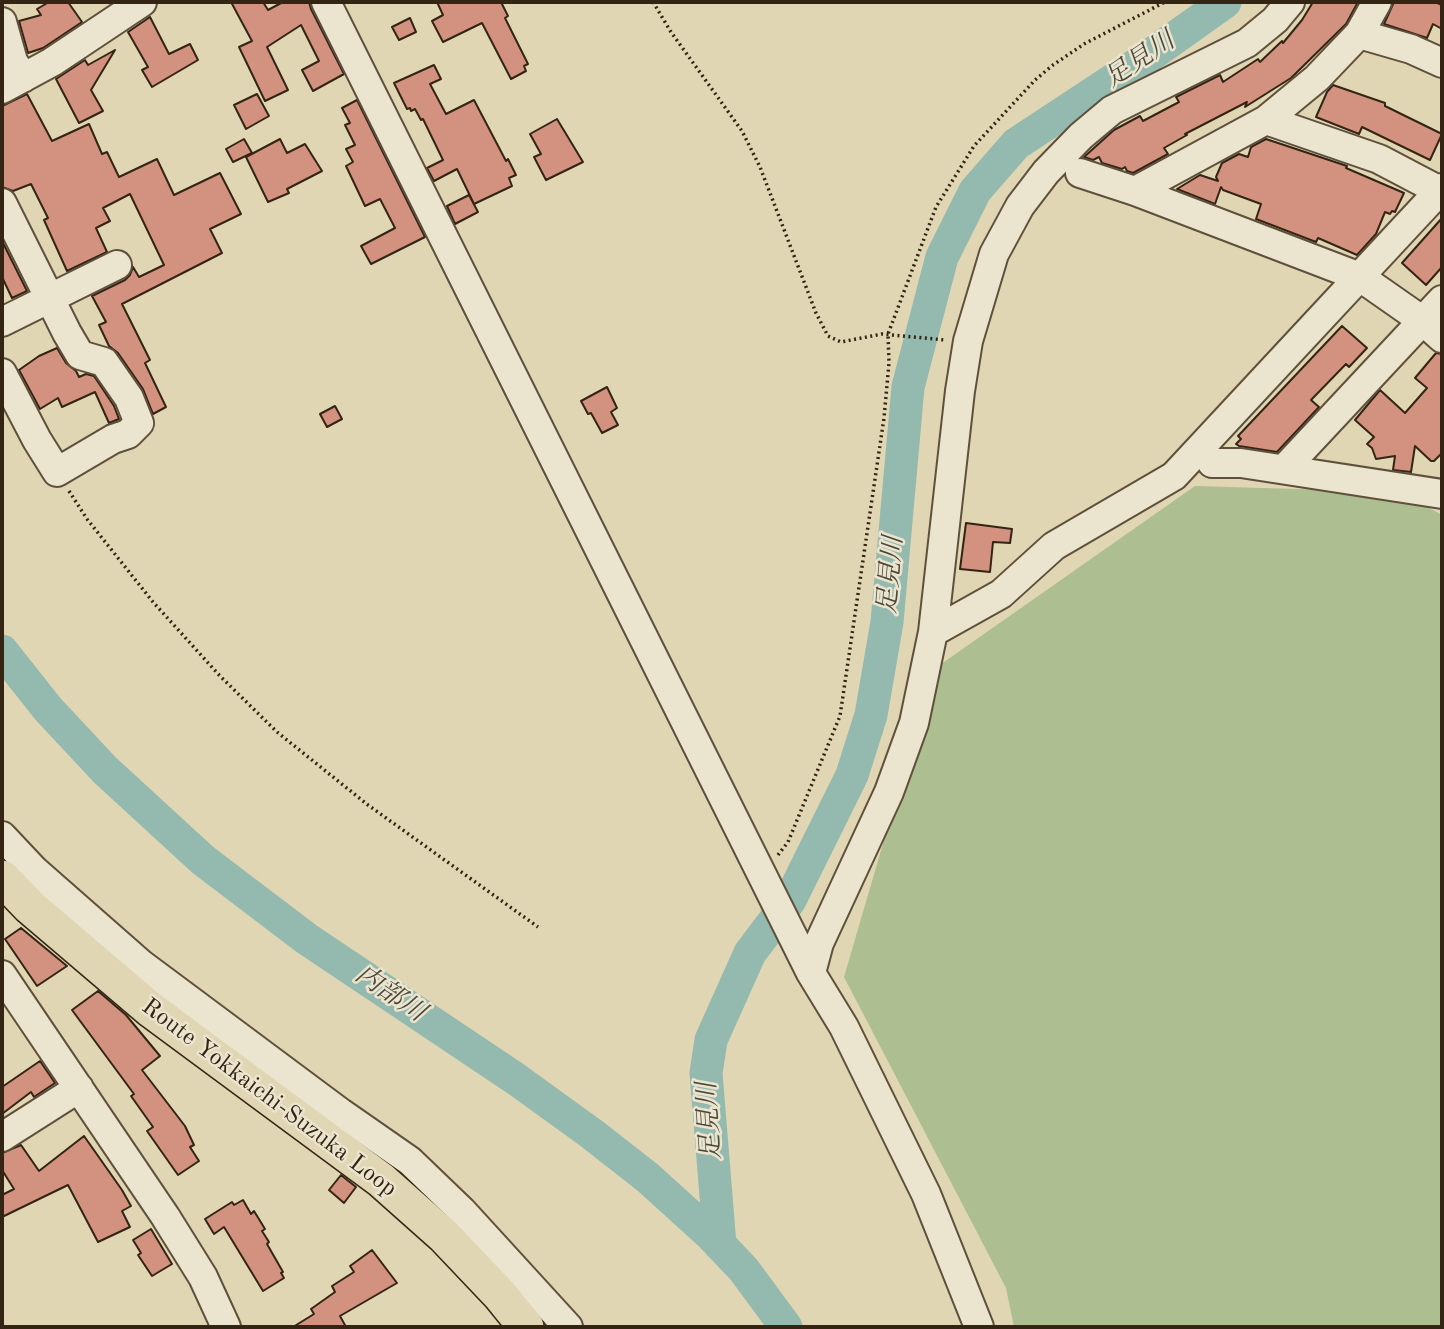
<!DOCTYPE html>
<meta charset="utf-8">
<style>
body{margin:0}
#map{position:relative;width:1444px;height:1329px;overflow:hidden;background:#e0d6b3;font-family:"Old Standard TT",serif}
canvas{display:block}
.frame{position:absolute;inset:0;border:4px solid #342414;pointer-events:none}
</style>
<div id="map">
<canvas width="1444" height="1329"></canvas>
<div class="frame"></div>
</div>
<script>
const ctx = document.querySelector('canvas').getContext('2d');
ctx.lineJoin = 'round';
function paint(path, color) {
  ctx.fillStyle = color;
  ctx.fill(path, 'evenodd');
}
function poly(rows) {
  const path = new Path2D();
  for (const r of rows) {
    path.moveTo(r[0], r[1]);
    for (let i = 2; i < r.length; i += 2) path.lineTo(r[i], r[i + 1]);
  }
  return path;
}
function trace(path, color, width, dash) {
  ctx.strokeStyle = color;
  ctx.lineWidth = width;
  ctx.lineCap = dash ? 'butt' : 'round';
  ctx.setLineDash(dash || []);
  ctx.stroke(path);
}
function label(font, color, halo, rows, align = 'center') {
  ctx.font = font + ' "Old Standard TT","Noto Serif JP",serif';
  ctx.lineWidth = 5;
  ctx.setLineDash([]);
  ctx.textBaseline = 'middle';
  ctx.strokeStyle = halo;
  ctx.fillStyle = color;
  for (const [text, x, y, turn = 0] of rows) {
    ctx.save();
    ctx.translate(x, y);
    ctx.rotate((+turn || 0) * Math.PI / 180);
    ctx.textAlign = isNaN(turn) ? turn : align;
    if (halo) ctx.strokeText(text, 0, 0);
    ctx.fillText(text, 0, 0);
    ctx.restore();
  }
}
paint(poly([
 [1195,486,1400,492,1442,515,1442,1327,1014,1327,1006,1288,844,977,934,669]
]), '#adbf90');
trace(poly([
 [2,651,48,709,105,770,203,860,307,939,516,1079,592,1134,647,1177,710,1234,744,1270,786,1327],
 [720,1245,706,1073,711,1040,750,953,790,900,852,775,871,715,887,622,908,387,942,257,975,191,1016,144,1145,59,1225,2]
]), '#94b9af', 33);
const building = poly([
 [49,2,68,2,82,22,43,48,28,53,19,21,41,15,37,9,49,2],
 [231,2,263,2,268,10,283,2,309,2,311,9,344,74,313,91,302,70,319,61,301,25,267,47,288,90,265,101,239,47,252,41,231,2],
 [437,2,501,2,508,16,505,18,528,64,524,66,526,71,511,79,482,23,443,42,432,21,443,15,437,2],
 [1313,2,1358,2,1346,24,1291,78,1245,107,1247,102,1185,134,1187,135,1164,148,1168,154,1133,173,1127,171,1125,167,1122,169,1102,163,1099,157,1093,160,1084,157,1114,130,1140,116,1143,121,1179,102,1176,97,1220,75,1223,82,1258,59,1260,62,1282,41,1283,43,1302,20,1313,2],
 [1394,2,1435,2,1442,5,1442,29,1433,24,1427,38,1384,24,1394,2],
 [150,17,169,54,190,44,198,60,152,87,142,70,148,67,128,32,150,17],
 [410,18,416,32,399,40,392,27,410,18],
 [115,50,91,90,103,111,79,123,56,79,85,60,88,65,115,50],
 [434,65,441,79,430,84,446,114,474,100,506,161,508,159,516,175,509,178,512,186,474,204,457,169,434,181,427,168,443,160,423,119,421,120,415,109,411,111,410,108,407,109,394,83,434,65],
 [1333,85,1385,103,1385,106,1442,134,1430,160,1362,127,1359,134,1316,117,1327,92,1333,85],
 [27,94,52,141,89,124,102,154,107,152,119,177,157,159,174,195,220,173,241,214,210,229,222,253,122,304,150,360,145,363,166,407,153,414,143,389,118,353,109,346,99,325,106,322,92,296,125,280,130,275,133,267,139,277,164,265,130,194,103,208,110,221,96,228,107,252,67,271,44,220,48,218,31,184,13,191,2,187,2,106,27,94],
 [257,94,269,116,246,129,234,105,257,94],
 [357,100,425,237,371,264,361,246,395,228,380,199,365,206,346,166,353,162,346,149,355,145,345,125,350,123,342,108,357,100],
 [557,119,583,162,546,180,534,157,541,154,530,134,557,119],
 [244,139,252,153,233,162,226,149,244,139],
 [280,139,287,153,305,144,322,171,287,189,289,193,268,202,246,157,280,139],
 [1266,139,1347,166,1346,168,1404,193,1395,212,1392,211,1390,214,1385,212,1376,234,1357,255,1318,238,1316,242,1256,219,1261,204,1223,190,1221,187,1215,204,1177,189,1200,175,1218,181,1216,177,1222,163,1239,154,1248,157,1251,147,1266,139],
 [469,195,478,212,455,224,447,206,469,195],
 [1442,218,1442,267,1426,285,1402,263,1442,218],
 [2,241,27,291,12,298,2,277,2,241],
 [1342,326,1367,348,1349,367,1346,364,1311,400,1319,407,1277,452,1239,446,1236,444,1241,439,1238,436,1342,326],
 [57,348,66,363,76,371,79,377,86,374,94,376,114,406,119,419,109,423,95,392,62,407,58,398,40,409,19,370,39,356,57,348],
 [1436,353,1442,354,1442,453,1434,461,1431,461,1415,446,1411,472,1393,470,1395,456,1376,459,1372,448,1367,444,1374,437,1355,420,1380,390,1405,413,1427,388,1415,378,1436,353],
 [607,387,617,408,611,412,618,425,602,433,591,413,588,414,581,401,607,387],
 [335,406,342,419,327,427,320,414,335,406],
 [966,523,1012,529,1010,543,993,542,990,572,960,569,966,523],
 [21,928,67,966,37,986,5,939,21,928],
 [98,991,126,1015,160,1056,142,1070,185,1126,194,1145,190,1147,199,1161,178,1175,147,1131,153,1127,131,1096,134,1094,72,1010,98,991],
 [40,1061,55,1083,34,1097,31,1092,2,1114,2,1087,40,1061],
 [84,1136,122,1190,131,1206,122,1211,130,1227,98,1242,68,1185,2,1217,2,1195,14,1189,2,1170,2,1153,21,1145,39,1171,84,1136],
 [341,1175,356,1187,344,1203,329,1190,341,1175],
 [243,1200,251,1214,254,1211,265,1229,262,1231,269,1242,267,1244,283,1272,281,1273,284,1278,263,1291,224,1227,214,1234,205,1219,232,1202,234,1205,243,1200],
 [151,1229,172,1264,152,1276,138,1255,141,1253,133,1240,151,1229],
 [372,1250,397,1283,340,1316,346,1327,293,1327,314,1314,311,1309,335,1292,332,1286,354,1272,350,1266,372,1250]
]);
paint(building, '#d2927f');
trace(building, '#342414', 2);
const minor = poly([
 [326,2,811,973,844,1027,926,1194,979,1327],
 [2,22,13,61,23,78],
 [1359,34,1411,49,1442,63],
 [2,89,52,62,142,2],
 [1266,120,1379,159,1440,191],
 [1080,173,1135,191,1360,277,1423,321,1442,338],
 [1135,191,1266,120,1317,78,1359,34,1377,2],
 [2,203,67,333,80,355,104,362,129,398,139,423,128,434,113,439,57,472,37,440,2,373],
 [2,322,117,265],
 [1212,463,1241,463,1442,494],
 [1284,469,1442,300],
 [933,632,1001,594,1054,546,1174,476,1442,188],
 [2,836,34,870,141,964,341,1113,410,1161,462,1211,568,1327],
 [811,973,819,943,889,792,914,723,933,632,960,391,968,341,994,254,1020,206,1046,172,1081,136,1112,110,1247,43,1275,20,1290,2],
 [2,975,165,1216,203,1277,226,1327],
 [2,1137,79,1088]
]);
const major = poly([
 [2,878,30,907,151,1010,381,1180,444,1236,500,1295,526,1327]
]);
trace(minor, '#5f503c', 32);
trace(major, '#342414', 38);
trace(poly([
 [653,2,671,32,742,131,760,167,816,313,828,336,841,342,882,334,945,340],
 [69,491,87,519,153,602,220,676,277,732,368,805,538,927],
 [778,855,788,842,840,716,884,418,889,363,888,334,936,207,974,146,1035,80,1053,65,1084,44,1165,2]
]), '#342414', 3.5, [2, 3.5]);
trace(minor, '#ebe4ce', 28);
trace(major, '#e0d6b3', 35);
label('24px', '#342414', '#ebe4ce', [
 ["Route Yokkaichi-Suzuka Loop",269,1098,37]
]);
label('italic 26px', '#4c493b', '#ebe4ce', [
 ["足見川",1140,60,-34],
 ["足見川",891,575,-85],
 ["内部川",390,994,34],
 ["足見川",710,1121,-94]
]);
</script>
